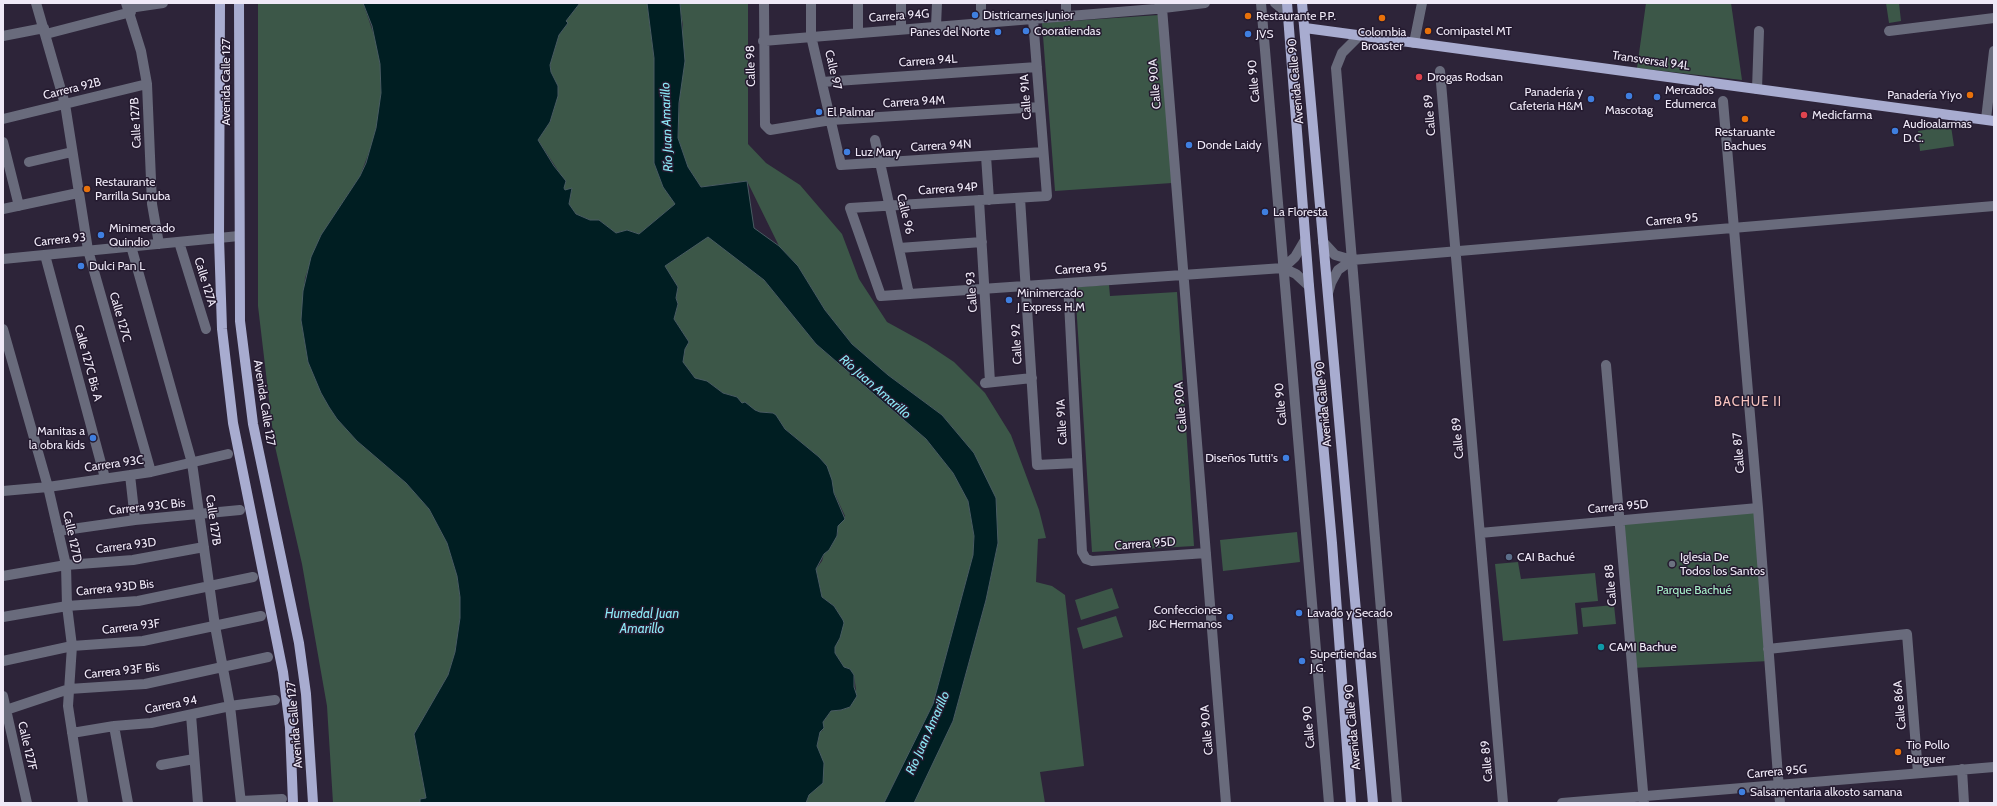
<!DOCTYPE html>
<meta charset="utf-8">
<style>
body{margin:0}
#map{position:relative;width:1997px;height:806px;overflow:hidden;background:#2d2439;font-family:Cabin,sans-serif}
canvas{display:block}
.frame{position:absolute;inset:0;border:4px solid #efe9f7;pointer-events:none}
</style>
<div id="map">
<canvas width="1997" height="806"></canvas>
<div class="frame"></div>
</div>
<script>
const ctx = document.querySelector('canvas').getContext('2d');
ctx.lineJoin = 'round';
function paint(path, color) {
  ctx.fillStyle = color;
  ctx.fill(path, 'evenodd');
}
function poly(rows) {
  const path = new Path2D();
  for (const r of rows) {
    path.moveTo(r[0], r[1]);
    for (let i = 2; i < r.length; i += 2) path.lineTo(r[i], r[i + 1]);
  }
  return path;
}
function trace(path, color, width, dash) {
  ctx.strokeStyle = color;
  ctx.lineWidth = width;
  ctx.lineCap = dash ? 'butt' : 'round';
  ctx.setLineDash(dash || []);
  ctx.stroke(path);
}
function label(font, color, halo, rows, align = 'center') {
  ctx.font = font + ' Cabin,sans-serif';
  ctx.lineWidth = 3;
  ctx.setLineDash([]);
  ctx.textBaseline = 'middle';
  ctx.strokeStyle = halo;
  ctx.fillStyle = color;
  for (const [text, x, y, turn = 0] of rows) {
    ctx.save();
    ctx.translate(x, y);
    ctx.rotate((+turn || 0) * Math.PI / 180);
    ctx.textAlign = isNaN(turn) ? turn : align;
    if (halo) ctx.strokeText(text, 0, 0);
    ctx.fillText(text, 0, 0);
    ctx.restore();
  }
}
paint(poly([
 [258,3,363,3,376,41,380,64,381,93,380,111,372,144,360,176,321,235,316,246,305,278,301,320,308,362,321,393,329,407,337,419,357,441,406,483,429,509,447,543,457,576,460,597,460,618,455,652,448,675,414,734,426,798,420,799,420,803,333,803,327,706,302,564,274,442,258,306],
 [580,3,647,3,654,58,654,163,663,187,675,204,639,234,627,230,616,233,599,220,590,220,576,214,569,204,572,188,565,191,559,172,538,140,550,122,555,106,558,86,551,72,550,65,559,35,568,23,566,21],
 [679,3,748,3,748,144,766,163,800,185,842,234,859,279,887,322,927,344,954,362,985,393,1011,435,1039,510,1046,538,1038,539,1036,582,1052,586,1065,595,1084,766,1040,772,1045,803,912,803,953,721,986,600,998,543,974,453,942,415,888,375,852,344,825,310,798,266,779,246,747,181,701,187,688,167,678,138,683,25],
 [1646,3,1731,3,1742,80,1637,68],
 [1886,3,1899,3,1901,21,1889,23],
 [1159,15,1172,183,1055,191,1042,23],
 [1951,126,1954,146,1920,151,1918,131],
 [708,236,764,280,816,344,926,439,953,473,968,501,974,536,973,555,933,704,884,803,806,803,809,795,815,788,824,766,817,746,820,732,823,730,823,722,831,711,841,710,850,707,856,690,854,675,850,669,844,667,835,653,835,647,839,638,843,620,834,606,822,597,816,569,822,561,824,554,831,547,838,533,838,526,845,516,833,490,827,466,819,457,785,429,778,418,773,413,760,412,755,410,742,403,737,397,723,393,711,384,695,378,683,362,685,349,689,342,674,319,678,304,676,298,678,287,665,266],
 [1109,285,1110,296,1177,292,1194,546,1092,552,1075,287],
 [1756,510,1769,661,1632,668,1619,520],
 [1297,532,1300,562,1223,571,1220,540],
 [1518,562,1521,579,1595,573,1598,601,1575,603,1578,634,1503,641,1495,564],
 [1112,588,1119,608,1081,620,1075,600],
 [1614,605,1616,624,1583,627,1581,608],
 [1116,616,1123,637,1083,649,1077,628]
]), '#3c5748');
const water = poly([
 [363,3,580,3,566,21,568,23,559,35,550,65,551,72,558,86,558,96,550,122,538,140,554,166,566,181,564,188,565,190,572,188,569,204,576,214,590,220,599,220,616,233,627,230,639,234,675,204,663,187,654,163,654,58,647,3,680,3,685,61,679,103,678,138,688,167,701,187,747,181,754,228,779,246,798,266,825,310,852,344,888,375,942,415,974,453,996,498,998,543,986,600,953,721,914,803,884,803,933,704,973,555,974,536,968,501,953,473,926,439,816,344,764,280,708,237,665,266,678,287,676,298,678,304,674,319,689,342,685,349,683,362,695,378,707,381,723,393,737,397,742,403,745,402,755,410,760,412,773,413,776,415,785,429,819,457,827,466,832,480,834,493,845,519,838,526,837,536,829,550,824,554,816,569,822,597,834,606,843,620,844,623,840,638,835,647,835,653,844,667,850,669,854,675,854,687,857,696,850,707,841,710,831,711,823,722,824,728,820,732,817,746,824,763,823,783,809,795,806,803,420,803,420,799,426,798,414,734,448,675,455,652,460,618,460,597,457,576,447,543,429,509,406,483,357,441,337,419,329,407,321,393,308,362,301,320,303,291,311,257,321,235,360,176,366,163,376,128,381,93,380,64,372,26,363,3]
]);
paint(water, '#001e22');
trace(water, '#485b62', 1);
trace(poly([
 [36,3,65,104,88,250,151,472],
 [126,3,141,51,147,84,152,204,159,244],
 [764,3,765,125,770,130,831,120,1040,107],
 [811,3,811,36,841,165,1043,152],
 [901,3,901,29],
 [1261,3,1329,803],
 [1275,3,1287,13],
 [129,8,163,3],
 [1162,8,1226,803],
 [1066,16,1066,3],
 [1033,19,1047,196,850,208,881,296,1283,268,1296,274,1309,286],
 [981,23,981,3],
 [936,26,937,3],
 [1889,31,1994,18],
 [858,32,858,3],
 [46,34,131,12],
 [1360,35,1342,53,1336,68,1397,803],
 [3,36,44,28],
 [763,41,1155,9,1205,3],
 [1414,43,1422,3],
 [1440,71,1503,803],
 [822,82,1037,67],
 [1757,89,1759,31],
 [1723,101,1758,508,1780,803],
 [3,119,147,84],
 [1986,119,1994,51],
 [875,140,909,294],
 [3,142,19,206],
 [986,156,989,200],
 [29,162,72,152],
 [1020,198,1037,465,1077,463],
 [979,200,990,382],
 [3,209,78,193],
 [179,242,206,329],
 [1323,242,1335,255,1352,260,1994,206],
 [131,246,192,463,215,626,230,706,241,803],
 [899,248,982,242],
 [45,255,105,478],
 [3,259,239,236],
 [1283,268,1295,257,1305,240],
 [1068,283,1082,552,1086,559,1092,561,1206,553],
 [1328,293,1331,283,1338,270,1352,260],
 [3,329,48,487,66,565,67,606,72,646,68,706,83,803],
 [1606,365,1644,803],
 [985,383,1032,378],
 [130,475,135,520],
 [3,491,48,487,151,472,228,454],
 [58,531,135,520,240,510],
 [1480,533,1758,508],
 [3,576,66,565,133,560,204,547],
 [3,617,67,606,138,601,253,577],
 [1768,649,1907,634,1918,773],
 [3,661,72,646,143,641,261,616],
 [3,696,27,803],
 [3,711,69,689,145,684,268,657],
 [191,715,198,803],
 [114,726,128,803],
 [72,733,114,726,151,723,230,706,275,700],
 [161,765,194,759],
 [1962,769,1964,803],
 [241,801,282,799],
 [1562,803,1994,767]
]), '#696b7c', 10);
trace(poly([
 [220,3,219,238,222,329,233,423,283,672,290,727,293,803],
 [239,3,240,321,253,424,299,643,306,694,313,803],
 [1287,3,1309,286,1332,543,1351,803],
 [1302,3,1373,803],
 [1305,28,1994,121]
]), '#a8acd0', 10);
for (const [x, y, r, color] of [
 [975,15,4,"#3f7fe0"],
 [1248,16,4,"#e8710a"],
 [1382,18,4,"#e8710a"],
 [1026,31,4,"#3f7fe0"],
 [1428,31,4,"#e8710a"],
 [998,32,4,"#3f7fe0"],
 [1248,34,4,"#3f7fe0"],
 [1419,77,4,"#e0444e"],
 [1970,95,4,"#e8710a"],
 [1629,96,4,"#3f7fe0"],
 [1657,97,4,"#3f7fe0"],
 [1591,99,4,"#3f7fe0"],
 [819,112,4,"#3f7fe0"],
 [1804,115,4,"#e0444e"],
 [1745,119,4,"#e8710a"],
 [1895,131,4,"#3f7fe0"],
 [1189,145,4,"#3f7fe0"],
 [847,152,4,"#3f7fe0"],
 [87,189,4,"#e8710a"],
 [1265,212,4,"#3f7fe0"],
 [101,235,4,"#3f7fe0"],
 [81,266,4,"#3f7fe0"],
 [1009,300,4,"#3f7fe0"],
 [93,438,4,"#3f7fe0"],
 [1286,458,4,"#3f7fe0"],
 [1509,557,4,"#5c6f8a"],
 [1672,564,4,"#6b7280"],
 [1299,613,4,"#3f7fe0"],
 [1230,617,4,"#3f7fe0"],
 [1601,647,4,"#0f9aa8"],
 [1302,661,4,"#3f7fe0"],
 [1898,752,4,"#e8710a"],
 [1742,792,4,"#3f7fe0"]
]) {
  const dot = new Path2D();
  dot.arc(x, y, r, 0, 2 * Math.PI);
  ctx.fillStyle = color;
  ctx.fill(dot);
  trace(dot, '#241a2f', 1.5);
}
label('12px', '#efe9f7', '#241a2f', [
 ["Districarnes Junior",983,15],
 ["Restaurante P.P.",1256,16],
 ["Cooratiendas",1034,31],
 ["Comipastel MT",1436,31],
 ["Panes del Norte",990,32,"right"],
 ["Colombia",1382,32,"center"],
 ["Broaster",1382,46,"center"],
 ["JVS",1256,34],
 ["Drogas Rodsan",1427,77],
 ["Mercados",1665,90],
 ["Edumerca",1665,104],
 ["Panadería y",1583,92,"right"],
 ["Cafeteria H&M",1583,106,"right"],
 ["Panadería Yiyo",1962,95,"right"],
 ["Mascotag",1629,110,"center"],
 ["El Palmar",827,112],
 ["Medicfarma",1812,115],
 ["Audioalarmas",1903,124],
 ["D.C.",1903,138],
 ["Restaruante",1745,132,"center"],
 ["Bachues",1745,146,"center"],
 ["Donde Laidy",1197,145],
 ["Luz Mary",855,152],
 ["Restaurante",95,182],
 ["Parrilla Sunuba",95,196],
 ["La Floresta",1273,212],
 ["Minimercado",109,228],
 ["Quindio",109,242],
 ["Dulci Pan L",89,266],
 ["Minimercado",1017,293],
 ["J Express H.M",1017,307],
 ["Manitas a",85,431,"right"],
 ["la obra kids",85,445,"right"],
 ["Diseños Tutti's",1278,458,"right"],
 ["CAI Bachué",1517,557],
 ["Iglesia De",1680,557],
 ["Todos los Santos",1680,571],
 ["Confecciones",1222,610,"right"],
 ["J&C Hermanos",1222,624,"right"],
 ["Lavado y Secado",1307,613],
 ["CAMI Bachue",1609,647],
 ["Supertiendas",1310,654],
 ["J.G.",1310,668],
 ["Tio Pollo",1906,745],
 ["Burguer",1906,759],
 ["Salsamentaria alkosto samana",1750,792]
], 'left');
label('12px', '#efe9f7', '#241a2f', [
 ["Carrera 94G",899,16,-4],
 ["Carrera 94L",928,61,-4],
 ["Transversal 94L",1651,61,8],
 ["Calle 98",751,66,-91],
 ["Calle 97",833,70,77],
 ["Calle 90",1254,81,-95],
 ["Avenida Calle 90",1296,81,-95],
 ["Avenida Calle 127",226,82,-90],
 ["Calle 90A",1155,84,-95],
 ["Carrera 92B",72,89,-14],
 ["Calle 91A",1026,97,-94],
 ["Carrera 94M",914,102,-3],
 ["Calle 89",1430,115,-95],
 ["Calle 127B",136,123,-93],
 ["Carrera 94N",941,146,-3],
 ["Carrera 94P",948,189,-4],
 ["Calle 96",905,214,77],
 ["Carrera 95",1672,220,-5],
 ["Carrera 93",60,240,-6],
 ["Carrera 95",1081,269,-4],
 ["Calle 127A",205,282,73],
 ["Calle 93",972,292,-94],
 ["Calle 127C",120,317,74],
 ["Calle 92",1017,344,-93],
 ["Calle 127C Bis A",88,363,75],
 ["Avenida Calle 127",264,403,81],
 ["Calle 90",1281,404,-95],
 ["Avenida Calle 90",1324,404,-95],
 ["Calle 90A",1181,407,-95],
 ["Calle 91A",1062,422,-93],
 ["Calle 89",1458,438,-95],
 ["Calle 87",1739,453,-95],
 ["Carrera 93C",114,464,-8],
 ["Carrera 93C Bis",147,507,-6],
 ["Carrera 95D",1618,507,-5],
 ["Calle 127B",213,520,82],
 ["Calle 127D",72,537,78],
 ["Carrera 95D",1145,544,-4],
 ["Carrera 93D",126,546,-7],
 ["Calle 88",1611,585,-95],
 ["Carrera 93D Bis",115,588,-6],
 ["Carrera 93F",131,627,-7],
 ["Carrera 93F Bis",122,671,-6],
 ["Carrera 94",171,705,-11],
 ["Calle 86A",1900,705,-95],
 ["Avenida Calle 127",295,725,-95],
 ["Calle 90",1309,727,-95],
 ["Avenida Calle 90",1353,727,-95],
 ["Calle 90A",1207,730,-95],
 ["Calle 127F",27,746,77],
 ["Calle 89",1487,761,-95],
 ["Carrera 95G",1777,772,-5]
]);
label('12px', '#a7efc8', '#241a2f', [
 ["Parque Bachué",1694,590]
]);
label('italic 13px', '#8ce9f7', '#241a2f', [
 ["Río Juan Amarillo",667,127,-92],
 ["Río Juan Amarillo",875,387,41],
 ["Humedal Juan",642,614],
 ["Amarillo",642,629],
 ["Río Juan Amarillo",928,733,-66]
]);
ctx.letterSpacing = '1px';
label('13px', '#f8c4bf', '#241a2f', [
 ["BACHUE II",1748,402]
]);
ctx.letterSpacing = '0px';
</script>
